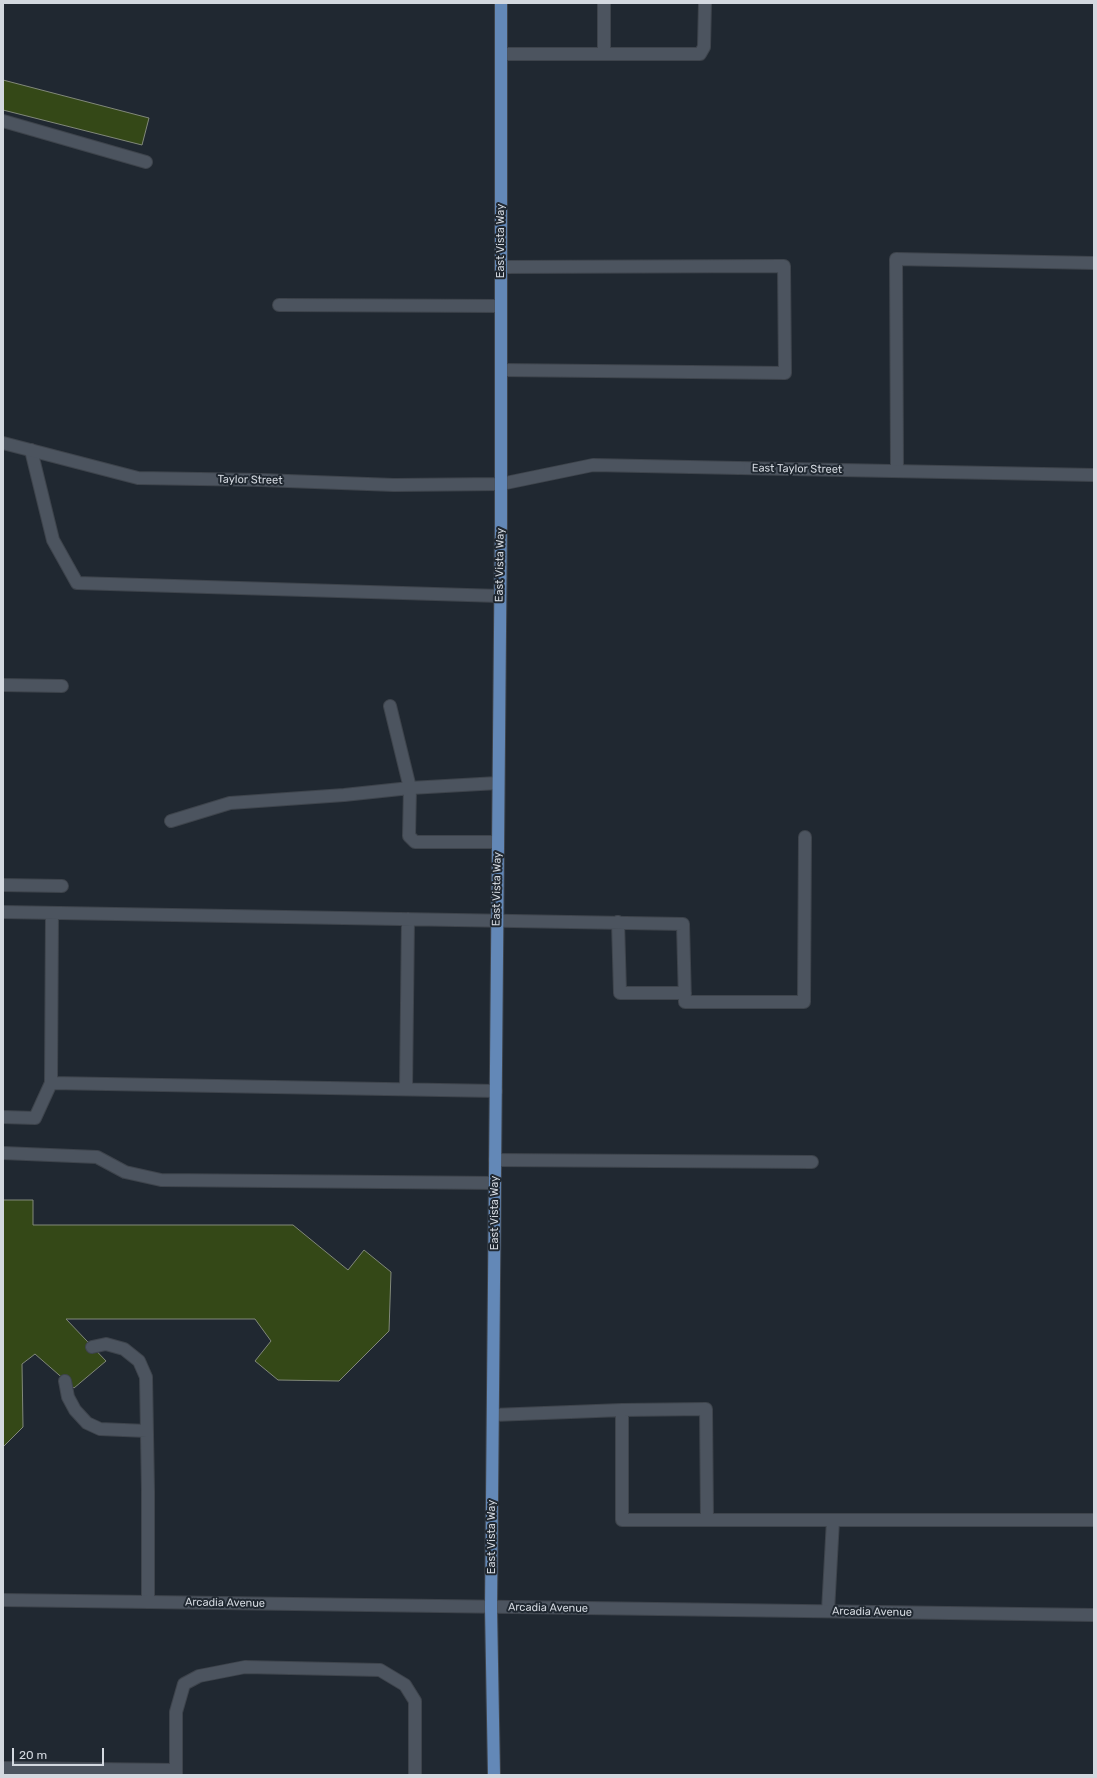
<!DOCTYPE html>
<style>
body{margin:0}
#map{position:relative;width:1097px;height:1778px;overflow:hidden;background:#202831;font-family:Rubik,sans-serif}
canvas{display:block}
.frame{position:absolute;inset:0;border:4px solid #d3d8df;pointer-events:none}
.scale{position:absolute;left:12px;top:1748px;width:92px;height:18px;box-sizing:border-box;border:2px solid #d3d8df;border-top:0;padding-left:5px;font-size:12px;line-height:14px;white-space:nowrap;color:#d3d8df;-webkit-text-stroke:3px #202831;paint-order:stroke}
</style>
<div id="map">
<canvas width="1097" height="1778"></canvas>
<div class="frame"></div>
<div class="scale">20 m</div>
</div>
<script>
const ctx = document.querySelector('canvas').getContext('2d');
ctx.lineJoin = 'round';
function paint(path, color) {
  ctx.fillStyle = color;
  ctx.fill(path, 'evenodd');
}
function poly(rows) {
  const path = new Path2D();
  for (const r of rows) {
    path.moveTo(r[0], r[1]);
    for (let i = 2; i < r.length; i += 2) path.lineTo(r[i], r[i + 1]);
  }
  return path;
}
function trace(path, color, width, dash) {
  ctx.strokeStyle = color;
  ctx.lineWidth = width;
  ctx.lineCap = dash ? 'butt' : 'round';
  ctx.setLineDash(dash || []);
  ctx.stroke(path);
}
function label(font, color, halo, rows, align = 'center') {
  ctx.font = font + ' Rubik,sans-serif';
  ctx.lineWidth = 4;
  ctx.setLineDash([]);
  ctx.textBaseline = 'middle';
  ctx.strokeStyle = halo;
  ctx.fillStyle = color;
  for (const [text, x, y, turn = 0] of rows) {
    ctx.save();
    ctx.translate(x, y);
    ctx.rotate((+turn || 0) * Math.PI / 180);
    ctx.textAlign = isNaN(turn) ? turn : align;
    if (halo) ctx.strokeText(text, 0, 0);
    ctx.fillText(text, 0, 0);
    ctx.restore();
  }
}
const building = poly([
 [3,80,149,118,142,145,3,110,3,80],
 [3,1200,33,1200,33,1225,293,1225,348,1270,364,1250,391,1272,389,1331,339,1381,278,1380,255,1361,271,1341,255,1319,66,1319,106,1361,74,1388,35,1354,22,1364,23,1427,3,1447,3,1200]
]);
paint(building, '#344817');
trace(building, '#81887a', 1);
const lane = poly([
 [501,54,604,54,604,3],
 [604,54,700,54,704,47,705,3],
 [3,121,146,162],
 [501,267,784,266,785,373,501,370],
 [279,305,501,306],
 [31,450,53,540,77,583,500,596],
 [897,471,896,259,1094,263],
 [3,685,62,686],
 [390,706,410,788,409,836,415,842,498,842],
 [171,821,230,803,344,795,410,788,498,783],
 [3,885,62,886],
 [3,912,683,924,685,1002,804,1002,805,837],
 [618,922,620,993,685,993],
 [51,1083,496,1091],
 [406,1089,408,919],
 [3,1117,35,1118,51,1083,52,913],
 [3,1153,97,1157,125,1172,161,1180,495,1183],
 [495,1160,812,1162],
 [92,1347,106,1344,124,1349,139,1361,146,1377,148,1491,148,1602],
 [65,1381,68,1397,75,1410,87,1423,100,1429,147,1431],
 [493,1415,622,1410],
 [707,1520,706,1409,622,1410,622,1520,1094,1520],
 [828,1611,833,1520],
 [3,1768,176,1770],
 [176,1775,176,1712,184,1684,199,1676,245,1667,380,1670,405,1685,415,1701,415,1775]
]);
const street = poly([
 [739,468,1094,475]
]);
const secondary = poly([
 [3,443,138,478,261,480,394,485,501,484,593,465,739,468],
 [3,1600,1094,1615]
]);
const primary = poly([
 [494,1775,491,1608,501,523,501,3]
]);
trace(lane, '#3e444c', 14);
trace(street, '#3e444c', 14);
trace(secondary, '#3e444c', 14);
trace(primary, '#3e444c', 14);
trace(lane, '#4c545f', 12);
trace(street, '#4c545f', 12);
trace(secondary, '#4c545f', 12);
trace(primary, '#6388b7', 12);
label('11px', '#d3d8df', '#202831', [
 ["East Vista Way",501,241,-90],
 ["East Taylor Street",797,469,1],
 ["Taylor Street",250,480,1],
 ["East Vista Way",500,565,-89],
 ["East Vista Way",497,889,-89],
 ["East Vista Way",495,1213,-90],
 ["East Vista Way",492,1537,-90],
 ["Arcadia Avenue",225,1603,1],
 ["Arcadia Avenue",548,1608,1],
 ["Arcadia Avenue",872,1612,1]
]);
</script>
